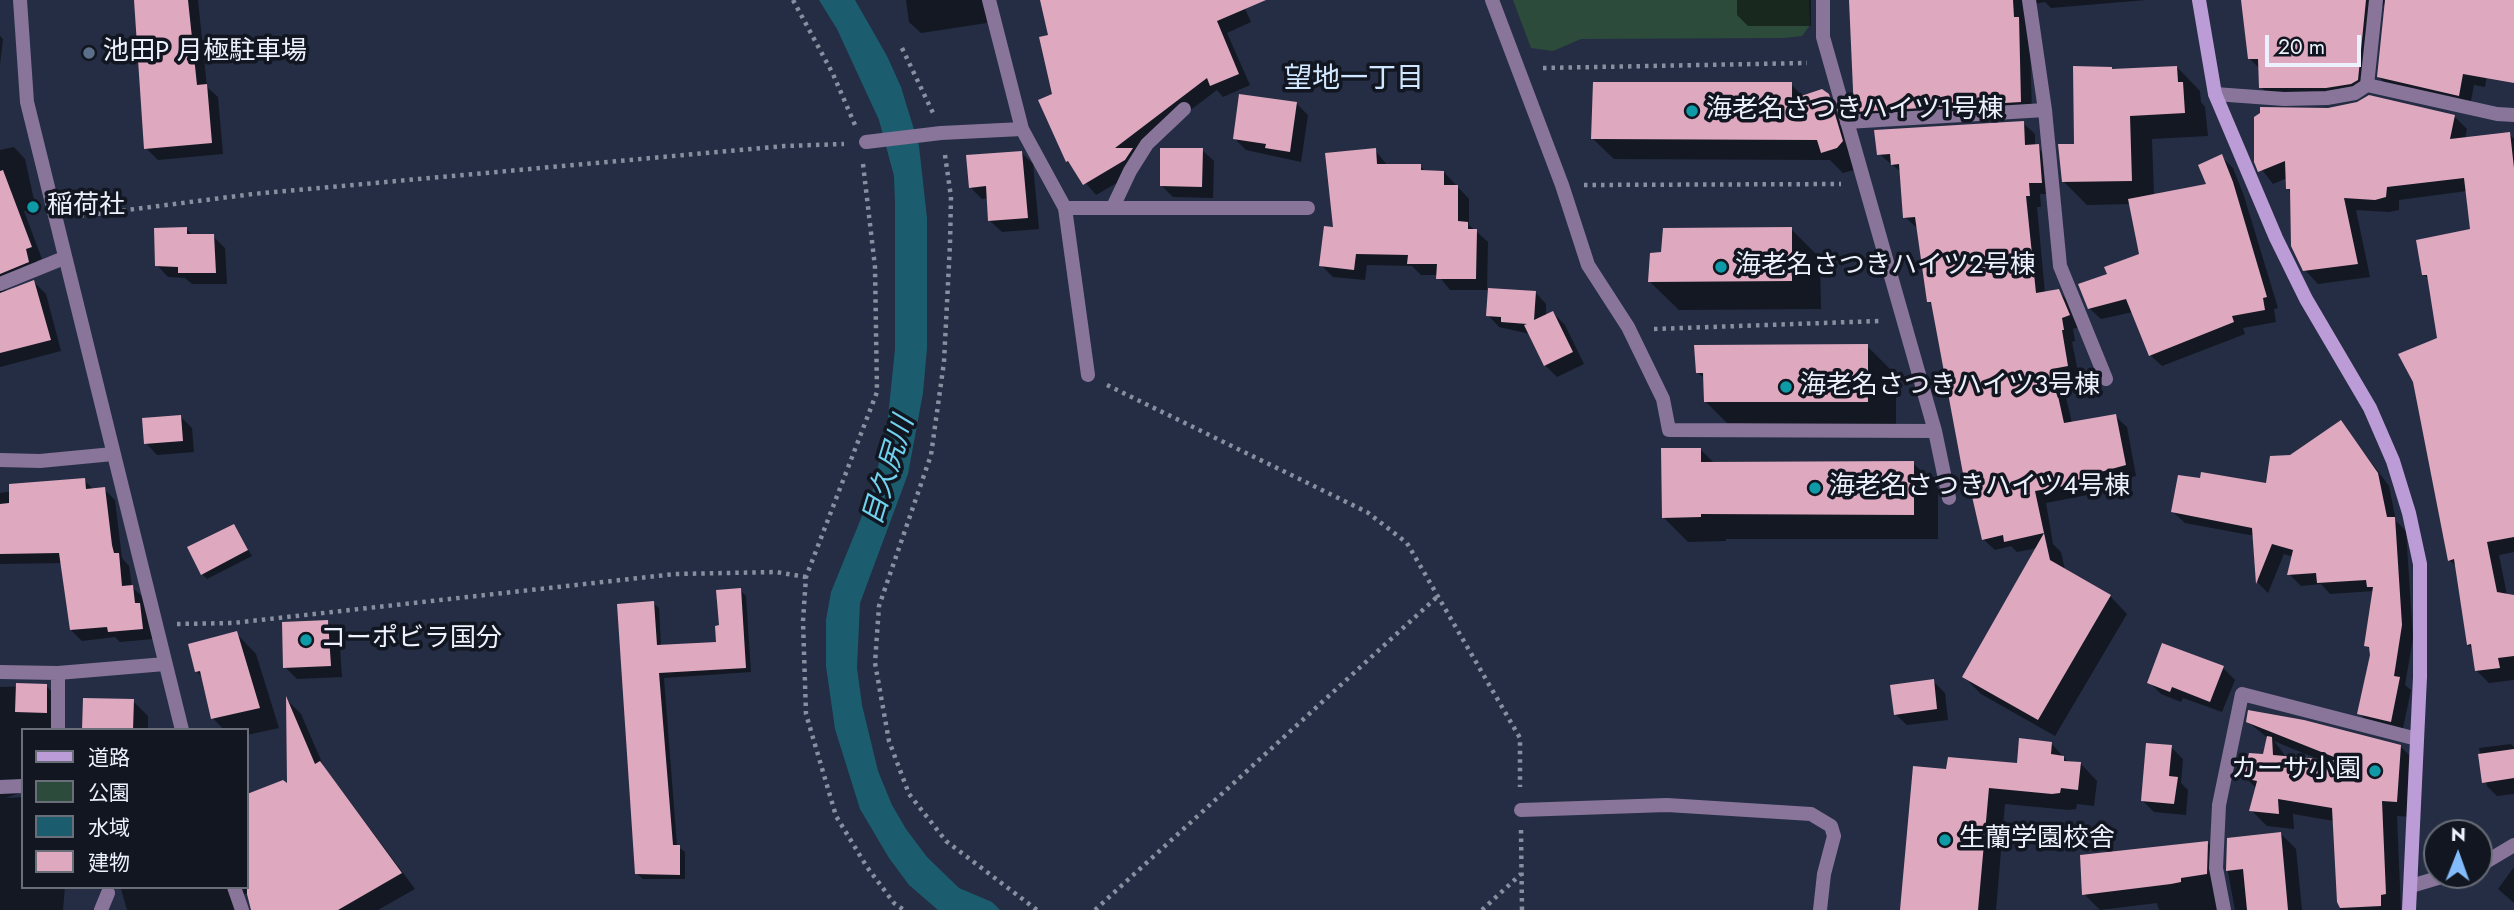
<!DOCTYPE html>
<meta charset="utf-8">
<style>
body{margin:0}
#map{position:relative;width:2514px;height:910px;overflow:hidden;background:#242d43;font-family:Jost,"Noto Sans JP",sans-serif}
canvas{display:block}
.legend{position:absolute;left:21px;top:728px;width:228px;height:161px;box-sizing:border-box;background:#121620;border:2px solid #696e78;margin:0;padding:9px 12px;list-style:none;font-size:21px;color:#ecf1fd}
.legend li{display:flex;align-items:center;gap:14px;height:35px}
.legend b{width:35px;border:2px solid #696e78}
.north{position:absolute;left:2423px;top:819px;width:70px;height:70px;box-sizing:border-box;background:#121620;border:2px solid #696e78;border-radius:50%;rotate:1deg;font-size:19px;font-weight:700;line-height:28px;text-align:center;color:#ecf1fd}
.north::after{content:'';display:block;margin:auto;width:24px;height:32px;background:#82bcfa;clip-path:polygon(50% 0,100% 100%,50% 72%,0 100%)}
.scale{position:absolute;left:2265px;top:35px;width:96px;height:32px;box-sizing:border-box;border:4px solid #ecf1fd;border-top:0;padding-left:9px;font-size:21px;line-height:24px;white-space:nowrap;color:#ecf1fd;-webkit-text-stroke:5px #121620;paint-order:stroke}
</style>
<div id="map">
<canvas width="2514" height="910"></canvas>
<ul class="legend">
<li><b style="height:9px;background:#bc9cd6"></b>道路</li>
<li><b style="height:19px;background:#2d4b3b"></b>公園</li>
<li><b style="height:19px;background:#1b5d6e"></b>水域</li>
<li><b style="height:19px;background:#dea8bf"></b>建物</li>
</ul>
<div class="north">N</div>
<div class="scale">20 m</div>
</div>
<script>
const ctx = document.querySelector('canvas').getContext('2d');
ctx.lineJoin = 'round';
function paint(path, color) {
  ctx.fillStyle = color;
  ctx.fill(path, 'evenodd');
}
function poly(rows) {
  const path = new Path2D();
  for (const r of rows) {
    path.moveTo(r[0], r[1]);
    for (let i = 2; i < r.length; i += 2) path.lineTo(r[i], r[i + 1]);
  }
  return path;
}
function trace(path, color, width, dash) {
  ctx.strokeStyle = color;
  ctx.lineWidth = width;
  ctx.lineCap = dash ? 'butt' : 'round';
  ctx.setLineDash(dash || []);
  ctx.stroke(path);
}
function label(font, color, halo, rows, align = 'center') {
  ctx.font = font + ' Jost,"Noto Sans JP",sans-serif';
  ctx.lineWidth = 7;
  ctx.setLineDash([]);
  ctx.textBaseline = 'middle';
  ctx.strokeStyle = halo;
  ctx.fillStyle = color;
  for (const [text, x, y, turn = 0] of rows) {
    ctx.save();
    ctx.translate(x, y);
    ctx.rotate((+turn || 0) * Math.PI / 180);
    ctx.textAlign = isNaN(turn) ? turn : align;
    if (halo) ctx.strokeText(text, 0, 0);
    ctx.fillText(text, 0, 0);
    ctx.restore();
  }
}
paint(poly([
 [1513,0,1809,0,1810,25,1802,36,1784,38,1581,39,1553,51,1531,48]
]), '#2d4b3b');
paint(poly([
 [819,0,855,0,887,56,901,87,919,146,927,218,927,348,923,393,908,474,860,603,857,668,862,705,878,771,892,805,906,829,927,857,959,888,992,902,1000,910,938,910,909,885,889,858,860,809,835,729,826,666,826,620,831,592,873,489,887,427,895,349,895,203,894,176,879,120,837,29]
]), '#1b5d6e');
paint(poly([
 [135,0,198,0,207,87,218,97,223,154,158,160,146,148],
 [906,0,984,0,987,23,921,33,909,22],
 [1042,0,1241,0,1251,22,1227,33,1250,85,1223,97,1217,90,1135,152,1136,172,1096,195,1067,161,1040,101,1054,95,1050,36],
 [1737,0,1811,0,1811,26,1748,26,1737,15],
 [1852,0,2146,0,2051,8,2045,2,2034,4,2029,11,2032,113,1868,123,1856,111],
 [2245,0,2500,0,2485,87,2474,85,2470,106,2391,89,2379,77,2387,2,2378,10,2369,91,2273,99,2261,87,2260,69,2250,59],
 [0,36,3,39,0,65],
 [2177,67,2200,91,2201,102,2205,107,2208,136,2152,139,2154,196,2208,186,2221,156,2233,168,2244,196,2278,308,2274,309,2276,322,2243,328,2245,334,2162,366,2150,355,2133,312,2101,319,2089,308,2109,275,2141,255,2131,204,2087,205,2063,181,2076,146,2114,71],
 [1791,84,1803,97,1828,95,1850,117,1858,169,1843,173,1830,160,1614,159,1593,139],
 [1296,103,1308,115,1301,162,1246,150,1234,138],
 [2454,116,2467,129,2465,139,2509,134,2514,139,2514,552,2499,555,2507,595,2514,597,2514,680,2489,683,2477,671,2474,650,2468,645,2457,567,2449,560,2439,339,2430,280,2424,275,2472,231,2467,191,2399,200,2399,210,2389,212,2356,210,2370,277,2318,284,2305,270,2287,178,2273,184,2256,162],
 [2023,123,2035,134,2035,146,2050,158,2053,194,2040,194,2041,207,2037,207,2045,293,2058,291,2070,303,2080,327,2073,329,2075,341,2072,342,2079,377,2062,380,2072,423,2115,416,2127,427,2136,476,2097,487,2098,493,2046,503,2053,544,2061,552,2065,570,2110,596,2127,614,2055,736,1981,694,1964,677,2038,548,2017,552,2011,546,1995,550,1983,539,1971,484,1966,479,1934,307,1929,302,1918,229,1905,217,1901,172,1879,154],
 [14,147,25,159,36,209,24,211,42,259,37,261,40,273,7,287,4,295,34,282,46,294,61,351,0,367,0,150],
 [1202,150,1214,161,1213,198,1173,197,1161,185],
 [1375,150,1387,165,1420,166,1426,172,1444,172,1455,184,1469,199,1469,225,1488,242,1487,289,1535,292,1546,304,1546,317,1553,313,1565,325,1584,364,1557,377,1545,365,1530,334,1499,327,1488,315,1490,290,1450,290,1438,275,1421,275,1412,266,1367,265,1365,280,1333,277,1321,265,1335,229],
 [1022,153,1033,164,1039,229,1002,232,990,221,988,198,982,199,970,187],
 [186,228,193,236,213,236,225,248,227,284,192,284,185,278,168,277,157,265],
 [1791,229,1820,258,1821,309,1679,310,1650,282],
 [1867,346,1896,375,1896,431,1734,430,1705,401,1705,379,1697,372],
 [181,417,192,428,194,452,157,455,146,443],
 [2341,422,2389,486,2396,521,2406,531,2413,638,2405,685,2411,690,2402,733,2371,725,2359,713,2371,651,2366,645,2374,591,2330,594,2321,584,2301,586,2289,574,2293,557,2284,554,2268,593,2258,583,2255,536,2185,523,2173,512,2267,485,2290,457],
 [1701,450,1714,463,1913,463,1938,488,1938,539,1726,539,1726,541,1688,542,1663,517],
 [84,480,94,490,104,489,115,500,122,558,129,566,132,587,144,598,153,639,120,642,115,637,82,641,71,630,62,563,0,564,0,493],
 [233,526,252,556,207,579,202,574],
 [740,590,746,596,751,672,664,678,677,846,685,852,685,879,643,879,637,874,653,603,659,608,661,646,717,643,721,627],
 [328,622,339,633,342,677,297,679,285,667],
 [236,633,256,654,279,728,247,735,247,730,224,730,213,718,204,679,197,672],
 [2223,668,2235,680,2222,712,2183,698,2181,702,2161,694,2149,682],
 [1933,681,1945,693,1948,720,1907,725,1895,714],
 [46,686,62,701,61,727,23,730,23,792,5,798,23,797,23,887,65,887,63,910,0,910,0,687],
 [133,701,148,716,148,730,84,730],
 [288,701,301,714,324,767,415,889,378,910,252,910,248,893,242,895,241,910,127,910,121,889,94,887,247,887,247,796,282,782,289,786],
 [2248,722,2400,746,2416,762,2412,817,2397,816,2401,910,2340,910,2334,821,2293,814,2294,829,2267,826,2251,810,2257,789,2245,777,2264,756,2269,739],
 [2274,741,2320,760,2287,758],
 [2051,743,2068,762,2081,764,2097,781,2094,806,2077,804,2076,809,2069,810,2005,804,1996,910,1902,910,1948,771,2019,765],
 [2511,744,2514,747,2514,794,2497,796,2487,786,2479,748],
 [2171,747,2183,759,2181,783,2188,790,2186,815,2154,812,2142,800],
 [2280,833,2296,849,2302,910,2235,910,2227,867],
 [2207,842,2223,858,2222,886,2226,910,2159,910,2157,903,2100,910,2084,894],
 [2514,867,2514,903,2498,889]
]), '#0007');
paint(poly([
 [134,0,188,0,197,85,207,84,212,143,144,149],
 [1040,0,1266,0,1217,21,1239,74,1210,86,1207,78,1115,148,1133,148,1125,160,1083,185,1068,161,1066,162,1038,100,1052,94,1039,37,1048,35],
 [1849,0,2013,0,2014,17,2019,17,2021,102,1872,111,1872,107,1868,111,1854,112],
 [2241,0,2366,0,2358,80,2351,84,2326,88,2259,88,2258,59,2248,59],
 [2385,0,2514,0,2514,83,2463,74,2459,96,2377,77],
 [2073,66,2112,67,2112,69,2177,66,2178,82,2183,82,2185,113,2130,116,2132,181,2062,182,2058,144,2074,144],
 [1593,82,1792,82,1792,99,1822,89,1829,94,1843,141,1837,148,1821,153,1817,140,1591,139],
 [1239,94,1297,102,1290,152,1265,148,1266,144,1233,139],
 [2369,95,2455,115,2450,139,2510,132,2514,168,2514,537,2487,542,2497,592,2514,595,2514,656,2498,658,2500,668,2475,671,2471,644,2467,645,2454,559,2448,561,2413,382,2398,354,2437,338,2427,275,2422,275,2416,240,2470,229,2464,178,2387,187,2386,197,2375,200,2344,198,2358,264,2303,271,2291,246,2290,189,2286,189,2285,161,2258,172,2254,162,2254,117,2260,113,2260,107,2328,108,2357,102],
 [2024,121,2025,145,2039,144,2042,183,2029,183,2030,196,2026,196,2036,293,2059,289,2070,315,2062,318,2064,330,2062,330,2068,366,2052,369,2064,423,2116,414,2126,465,2086,476,2088,482,2035,491,2044,533,2004,542,2003,535,1982,540,1968,479,1964,479,1931,302,1927,302,1915,217,1903,218,1899,164,1891,165,1890,154,1877,155,1874,130],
 [1160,148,1203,148,1202,187,1160,186],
 [1376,148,1377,164,1421,164,1421,170,1444,171,1444,185,1458,185,1458,221,1468,222,1468,229,1477,229,1476,279,1436,279,1437,264,1407,264,1408,255,1356,254,1354,270,1319,266,1324,226,1333,227,1325,153],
 [1022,151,1028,218,988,221,986,186,969,188,966,155],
 [2222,154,2233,182,2267,297,2263,298,2265,310,2232,316,2234,322,2149,356,2126,299,2088,309,2078,284,2107,274,2104,267,2139,254,2128,199,2206,184,2198,165],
 [3,170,32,247,26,249,29,262,0,274,0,171],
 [187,227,187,234,214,234,216,273,178,273,178,267,155,266,154,228],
 [1792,227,1792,281,1648,282,1650,253,1661,252,1663,228],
 [34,280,51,340,0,353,0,293],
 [1488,288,1536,291,1534,320,1553,311,1573,352,1544,366,1524,325,1527,324,1501,322,1501,317,1486,316],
 [1868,344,1868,402,1704,402,1703,373,1696,373,1694,345],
 [181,415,183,441,144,444,142,418],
 [2341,420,2378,473,2387,517,2395,517,2402,625,2394,676,2400,677,2391,722,2357,714,2370,655,2369,647,2364,646,2373,587,2367,587,2366,580,2317,583,2316,573,2287,575,2293,550,2272,544,2256,584,2252,528,2171,512,2178,475,2200,478,2201,472,2266,483,2270,456,2290,455],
 [1661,448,1701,448,1701,462,1914,461,1914,515,1701,514,1701,517,1662,518],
 [85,478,86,489,105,487,112,545,114,553,119,553,122,586,133,585,135,603,140,603,143,629,108,632,107,627,70,630,59,553,0,554,0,504,9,503,9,484],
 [234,524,248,550,201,575,187,547],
 [2044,533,2050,560,2111,595,2038,720,1962,677],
 [741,588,746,668,659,673,673,845,680,845,680,875,635,874,617,604,654,601,657,645,716,642,715,626,719,625,716,590],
 [328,620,331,666,283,668,282,622],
 [237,631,260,708,211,719,200,671,195,672,188,644],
 [2162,643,2224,666,2210,702,2172,687,2170,692,2147,683],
 [1934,679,1937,709,1894,715,1890,685],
 [16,683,47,684,47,713,15,712],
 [286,696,315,764,320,761,402,873,338,910,251,910,247,894,247,794,283,780,287,783],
 [83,698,134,699,133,730,82,730],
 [2248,710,2304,720,2401,745,2397,802,2382,801,2386,894,2381,895,2381,906,2340,908,2337,902,2332,808,2278,799,2279,814,2249,811,2257,781,2243,778,2249,753,2263,754,2267,736,2272,737,2273,755,2344,761,2246,722],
 [2019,738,2052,742,2051,754,2064,756,2064,761,2081,762,2078,790,2061,788,2060,793,2052,794,1989,788,1978,910,1900,910,1913,766,1946,769,1948,757,2017,763],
 [2146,743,2172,745,2169,776,2178,777,2174,804,2141,801],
 [2514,749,2514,778,2482,783,2478,754],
 [2281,832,2288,910,2247,910,2243,869,2226,871,2227,838],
 [2208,841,2207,874,2181,878,2181,882,2171,884,2082,895,2080,855]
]), '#dea8bf');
trace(poly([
 [793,0,833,74,855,125],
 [902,48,933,113],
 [1543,68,1807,63],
 [945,155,951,197,950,244,944,362,931,455,879,606,875,663,889,741,909,794,946,841,1037,910],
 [863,164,875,267,877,392,806,577,803,621,806,714,836,816,867,867,894,903,904,910],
 [1584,185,1841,184],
 [80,216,253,194,784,146,844,144],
 [1654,329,1879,321],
 [1107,385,1367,512,1407,543,1520,738,1520,787],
 [177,624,233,623,675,574,776,572,806,577],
 [1521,830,1522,910],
 [1095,910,1438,596],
 [1482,910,1521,874]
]), '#888fa0', 4.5, [3.5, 5]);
trace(poly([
 [2029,0,2045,110,2060,266,2106,379],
 [2367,85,2376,0],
 [1847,122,2045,110],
 [1113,207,1130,171,1147,144,1184,109],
 [1065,208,1308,208],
 [0,284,64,258],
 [0,460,40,461,113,454],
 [101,910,108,893],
 [2224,910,2216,868,2219,805,2242,694,2417,739]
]), '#887599', 14);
trace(poly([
 [20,0,27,102,182,730],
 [989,0,1022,129,1065,208,1088,375],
 [1492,0,1562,185,1588,265,1628,327,1663,399,1669,430,1935,431,1823,37,1823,0],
 [2215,94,2284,99,2327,98,2355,93,2367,85,2497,114,2514,115],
 [866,142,941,133,1022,129],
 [1935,431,1949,498],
 [0,672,58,673,165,664],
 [58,673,58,730],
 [0,787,23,786],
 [1521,810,1667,805,1811,814,1831,826,1834,836,1824,874,1820,910],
 [2479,866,2514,845],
 [2411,886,2448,875],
 [234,887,242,910]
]), '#887599', 14);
trace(poly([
 [2199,0,2215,94,2276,238,2306,299,2370,408,2393,461,2409,513,2420,564,2420,677,2409,910]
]), '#bc9cd6', 14);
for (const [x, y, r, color] of [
 [89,53,7,"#5c6f8a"],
 [1692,111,7,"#0f9aa8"],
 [33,207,7,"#0f9aa8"],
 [1721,267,7,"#0f9aa8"],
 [1786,387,7,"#0f9aa8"],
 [1815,488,7,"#0f9aa8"],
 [306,640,7,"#0f9aa8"],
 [2375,771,7,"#0f9aa8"],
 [1945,840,7,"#0f9aa8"]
]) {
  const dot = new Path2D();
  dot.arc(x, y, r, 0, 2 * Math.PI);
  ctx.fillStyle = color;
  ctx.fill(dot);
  trace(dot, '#121620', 2.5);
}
label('26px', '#ecf1fd', '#121620', [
 ["池田P 月極駐車場",103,53],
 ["海老名さつきハイツ1号棟",1706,111],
 ["稲荷社",47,207],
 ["海老名さつきハイツ2号棟",1735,267],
 ["海老名さつきハイツ3号棟",1800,387],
 ["海老名さつきハイツ4号棟",1829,488],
 ["コーポビラ国分",320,640],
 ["カーサ小園",2361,771,"right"],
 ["生蘭学園校舎",1959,840]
], 'left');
label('28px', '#d1e7ff', '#121620', [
 ["望地一丁目",1354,80]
]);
label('italic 28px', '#70d2ee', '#121620', [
 ["目久尻川",890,471,-73]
]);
</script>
